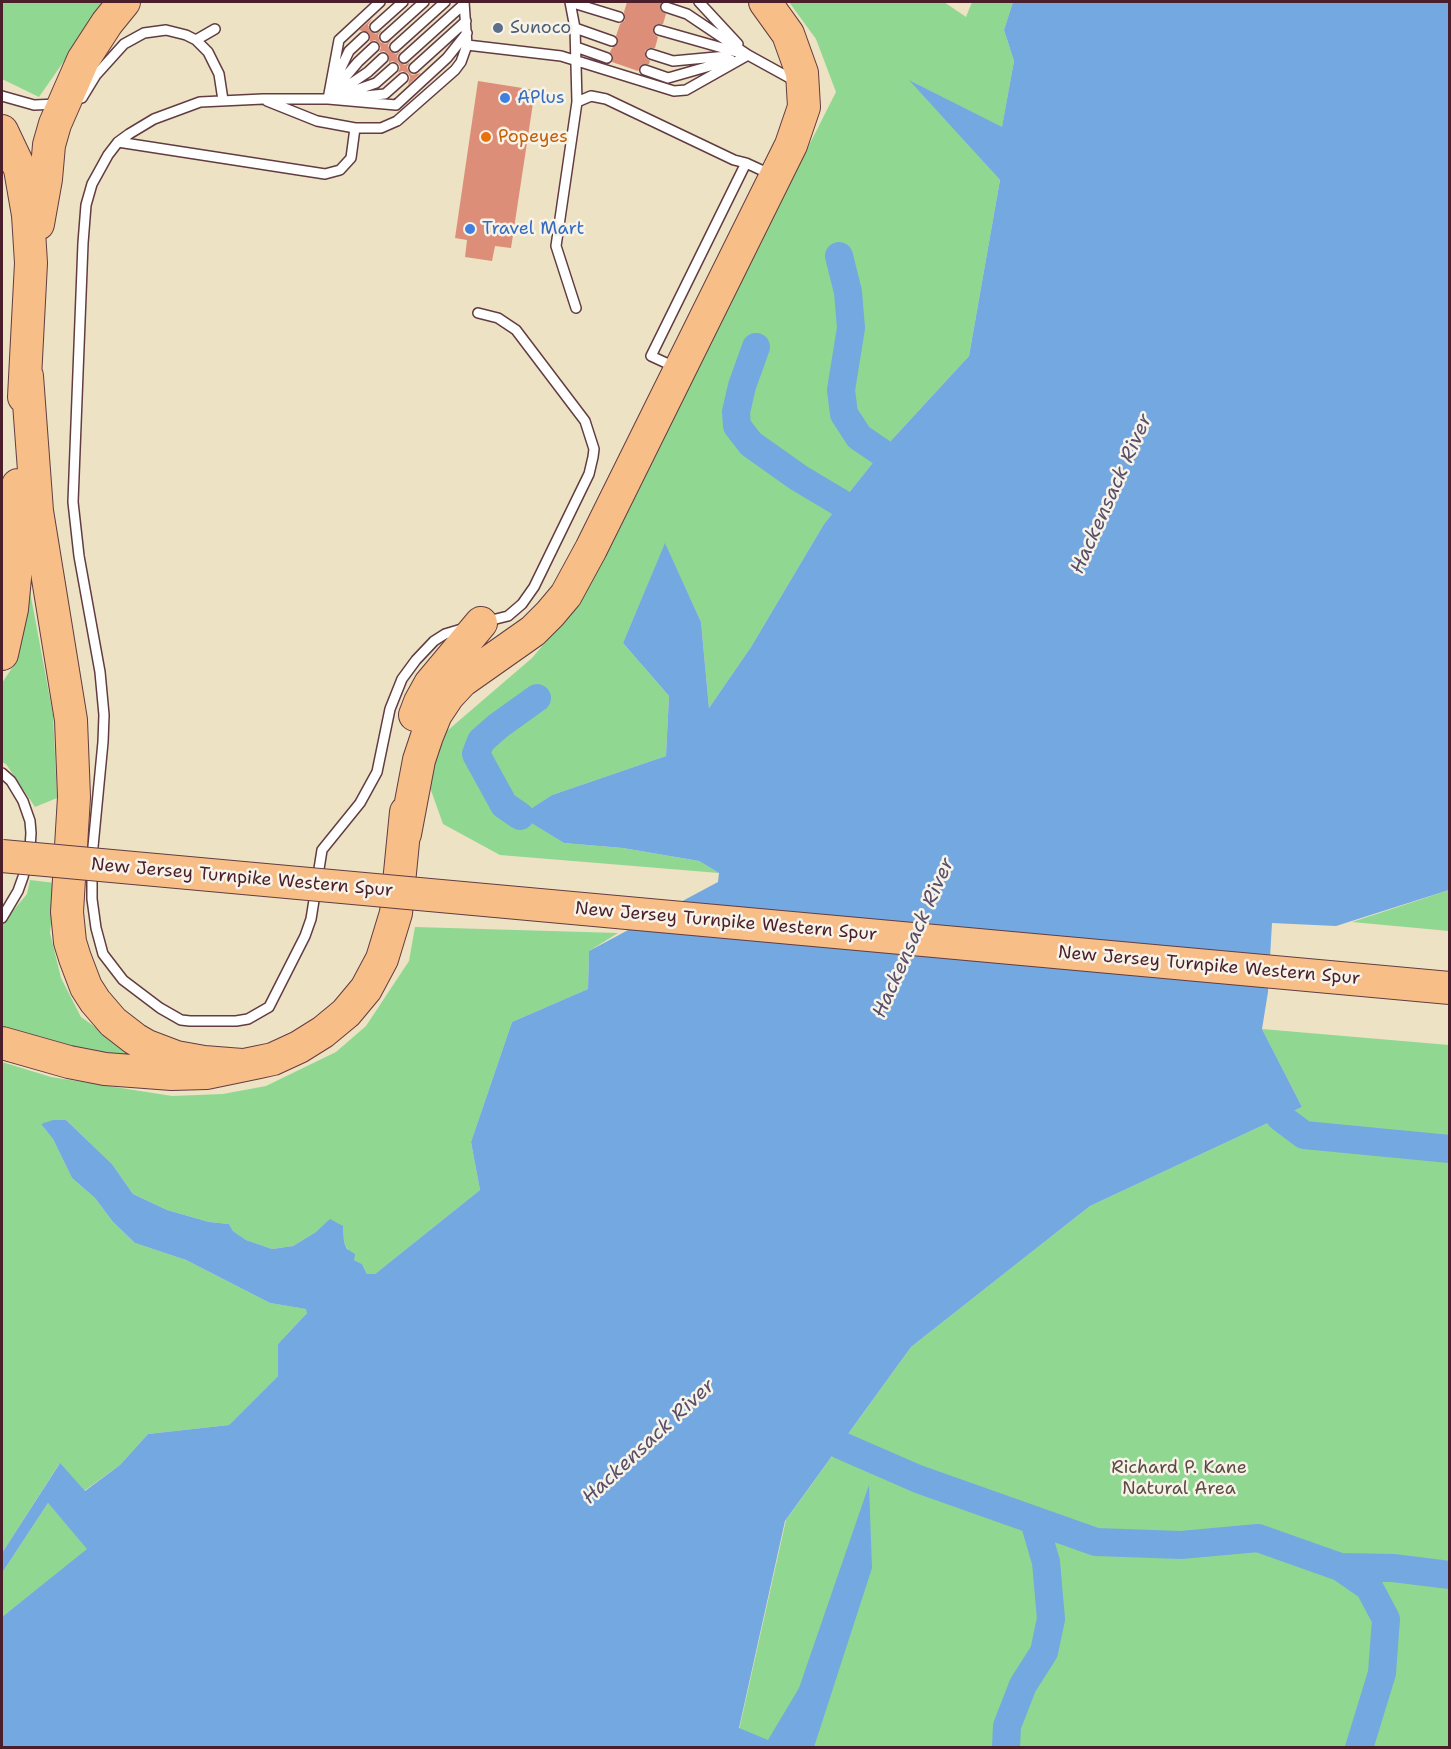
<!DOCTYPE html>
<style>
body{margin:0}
#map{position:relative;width:1451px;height:1749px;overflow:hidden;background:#ede2c3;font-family:"Shantell Sans",sans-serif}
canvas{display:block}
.frame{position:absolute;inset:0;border:3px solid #4a1f2b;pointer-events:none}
</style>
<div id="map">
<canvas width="1451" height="1749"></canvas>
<div class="frame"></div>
</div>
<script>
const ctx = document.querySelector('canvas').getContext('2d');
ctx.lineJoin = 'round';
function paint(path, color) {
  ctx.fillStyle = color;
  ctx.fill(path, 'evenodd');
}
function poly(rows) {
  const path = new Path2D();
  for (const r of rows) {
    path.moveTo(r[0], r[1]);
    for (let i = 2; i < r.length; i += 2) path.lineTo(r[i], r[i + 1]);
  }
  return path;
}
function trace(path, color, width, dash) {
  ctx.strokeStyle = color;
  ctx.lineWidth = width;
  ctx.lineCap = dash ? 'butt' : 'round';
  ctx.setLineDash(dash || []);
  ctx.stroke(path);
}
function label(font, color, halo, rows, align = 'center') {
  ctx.font = font + ' "Shantell Sans",sans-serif';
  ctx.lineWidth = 5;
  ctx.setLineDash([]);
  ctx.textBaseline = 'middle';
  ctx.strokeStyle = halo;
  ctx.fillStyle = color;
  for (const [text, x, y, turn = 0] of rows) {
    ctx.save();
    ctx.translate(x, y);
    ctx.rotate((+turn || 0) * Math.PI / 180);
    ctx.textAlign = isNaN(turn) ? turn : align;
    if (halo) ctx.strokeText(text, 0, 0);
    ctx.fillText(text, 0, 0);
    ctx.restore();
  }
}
paint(poly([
 [2,2,105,2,39,97,2,79],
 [789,2,944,2,966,17,972,2,1013,2,1004,30,1014,61,1002,128,911,81,1000,180,969,356,887,445,824,524,751,647,709,708,701,622,665,544,623,643,669,696,666,756,552,795,521,816,564,843,623,848,699,861,719,873,500,855,443,824,427,779,447,731,532,658,574,609,836,92,816,39],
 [26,570,53,715,57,798,35,807,6,764,2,762,2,683,18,659],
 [30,880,55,883,50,933,61,978,81,1017,149,1065,55,1047,2,1026,2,924,27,894],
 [1449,890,1449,931,1352,922,1401,906],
 [415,927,618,933,589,951,588,989,512,1022,471,1142,480,1190,375,1274,367,1274,362,1264,354,1260,347,1248,344,1242,343,1226,316,1232,293,1246,272,1249,246,1240,233,1231,229,1224,209,1222,167,1210,133,1194,112,1164,66,1120,41,1124,53,1139,72,1178,95,1198,113,1222,135,1243,186,1260,270,1303,307,1309,307,1313,278,1344,278,1376,229,1425,148,1434,120,1465,84,1491,59,1464,2,1553,2,1062,51,1077,172,1096,223,1094,266,1086,336,1052,366,1026,409,961],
 [1262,1029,1449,1045,1449,1747,735,1748,786,1520,911,1347,1090,1206,1302,1107],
 [48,1503,88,1549,2,1617,2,1573]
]), '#90d791');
paint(poly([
 [1013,2,1449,2,1449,890,1336,926,1272,923,1268,992,1262,1029,1302,1107,1090,1206,911,1347,785,1521,739,1728,768,1740,799,1688,869,1485,872,1568,814,1747,2,1747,2,1617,87,1549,48,1503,2,1573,2,1553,60,1463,85,1491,120,1465,148,1434,229,1425,278,1376,278,1344,307,1313,306,1309,270,1303,186,1260,135,1243,113,1222,95,1198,72,1178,53,1139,41,1124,53,1120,66,1120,112,1164,133,1194,167,1210,209,1222,229,1224,233,1231,246,1240,272,1249,293,1246,316,1232,330,1219,343,1226,344,1242,347,1249,355,1254,354,1260,362,1264,367,1274,375,1274,480,1190,471,1142,512,1022,588,989,589,951,718,882,719,873,699,861,623,848,564,843,520,816,552,795,666,756,669,696,623,643,665,543,701,622,709,708,751,647,824,524,887,445,969,356,1000,180,909,80,1002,127,1014,61,1004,30]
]), '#74a8e0');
trace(poly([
 [839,256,848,292,851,328,841,390,844,414,859,437,881,452],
 [756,347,742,386,736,412,737,426,751,444,799,478,841,503],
 [520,816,504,805,476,754,481,741,498,726,537,698],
 [1280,1117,1304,1135,1450,1149],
 [840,1445,918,1479,1096,1542,1181,1545,1258,1538,1340,1567,1369,1587,1386,1619,1382,1673,1359,1748],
 [1340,1567,1393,1568,1450,1575],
 [1006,1748,1007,1726,1023,1685,1044,1652,1051,1619,1046,1562,1034,1521]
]), '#74a8e0', 28);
paint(poly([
 [627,2,662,2,660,9,666,14,663,24,657,24,653,28,654,34,658,37,655,48,649,48,645,51,646,58,650,61,649,64,641,65,638,71,612,62,613,56,610,52,612,48,618,43,616,36,620,24,625,20,624,12],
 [372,19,368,25,370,31,376,34,382,30,378,35,380,42,386,44,391,40,388,45,390,51,396,54,401,51,397,56,399,62,405,65,410,62,407,67,409,72,412,75,421,73,408,85,410,77,408,73,402,71,398,73,400,67,398,63,392,61,389,63,388,54,384,51,379,52,381,48,379,43,375,40,370,42,369,33,359,30],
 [478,81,535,90,511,248,495,246,492,261,465,257,467,240,455,238]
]), '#dd8e79');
const lane = poly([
 [570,2,575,28,577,102,556,246,576,308],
 [570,2,619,17],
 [699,2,738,44],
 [666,7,687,14,748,55,797,82],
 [375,27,403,2],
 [575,28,612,41],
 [659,30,740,53],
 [385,37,424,2],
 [196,40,215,29],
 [467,45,561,56,674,91,686,90,748,55],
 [395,47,445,2],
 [576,47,607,58],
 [651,54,673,61,727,56],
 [404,58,464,4],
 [414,68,466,21],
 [645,70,668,78,731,60],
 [334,83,349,51,364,37],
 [336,88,358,62,374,47],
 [337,93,368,72,383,58],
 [2,96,34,105,58,104],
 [354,97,385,94,403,78],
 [82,98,96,75,124,44,144,33,166,30,186,35,196,40,208,52,219,74,223,100],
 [333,98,376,83,393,68],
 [328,99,339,40,380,2],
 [267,101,317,121,355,128,381,128,397,121,455,70,461,62,467,45,464,2],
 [577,102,591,96,606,99,734,160,746,163,772,175],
 [118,142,325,174,340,170,351,158,355,128],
 [478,313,498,318,516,330,585,421,594,449,593,457,589,474,534,587,522,604,508,616,484,622],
 [677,368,651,356,746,163],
 [465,628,445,634,434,641,416,660,402,679,390,709,377,772,360,803,322,850,311,919,305,936,269,1007,248,1019,236,1021,190,1021,181,1020,160,1008,123,980,103,954,96,928,92,899,92,857,103,742,104,715,100,672,79,556,73,502,83,243,86,205,92,184,108,155,118,142,129,134,154,119,200,102,263,99,328,99,396,105,447,58,467,33],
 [2,773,11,781,23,801,30,821,31,833,30,848,23,877,18,891,2,918]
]);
const highway = poly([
 [2,131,20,169,28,215,31,263,24,397],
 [38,224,46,179,49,145,55,124,83,60,107,23,124,2],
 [27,376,37,511,71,720,74,797,67,912,70,942,75,958,86,987,95,1001,113,1022,135,1039,147,1046,176,1057,204,1062,242,1065],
 [2,654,12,609,15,578,18,485],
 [415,715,420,702,430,684,481,623],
 [405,834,419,760,427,736,436,714,448,696,462,681,533,631,550,614,566,595,591,549,791,145,804,107,802,73,788,34,765,2],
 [2,1043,69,1062,105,1069,172,1074,206,1073,259,1062,273,1059,299,1047,323,1032,346,1013,366,989,382,959,396,913,406,812]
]);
trace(lane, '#623c42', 12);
trace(highway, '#623c42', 34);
trace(lane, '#fff', 9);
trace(highway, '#f7be87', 32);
const highwayBridge = poly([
 [2,856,1450,988]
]);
trace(highwayBridge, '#623c42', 34, []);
trace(highwayBridge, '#f7be87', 32);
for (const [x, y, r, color] of [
 [498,28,6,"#5c6f8a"],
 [505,98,6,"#3f7fe0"],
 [486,137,6,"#e8710a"],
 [470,229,6,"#3f7fe0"]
]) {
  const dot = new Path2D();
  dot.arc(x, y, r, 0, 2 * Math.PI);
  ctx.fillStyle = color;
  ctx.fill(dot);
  trace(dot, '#f7f3e8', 2);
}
label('18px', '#4e5e75', '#f7f3e8', [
 ["Sunoco",510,28]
], 'left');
label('18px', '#366cbe', '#f7f3e8', [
 ["APlus",517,98],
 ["Travel Mart",482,229]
], 'left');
label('18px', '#c56008', '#f7f3e8', [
 ["Popeyes",498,137]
], 'left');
label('18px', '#4a1f2b', '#f7f3e8', [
 ["New Jersey Turnpike Western Spur",242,878,5],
 ["New Jersey Turnpike Western Spur",726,922,5],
 ["New Jersey Turnpike Western Spur",1209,966,5]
]);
label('18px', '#5c4d44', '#f7f3e8', [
 ["Richard P. Kane",1179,1468],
 ["Natural Area",1179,1489]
]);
label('italic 20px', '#594f6a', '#f7f3e8', [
 ["Hackensack River",1112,494,-66],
 ["Hackensack River",914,938,-66],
 ["Hackensack River",649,1442,-43]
]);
</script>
